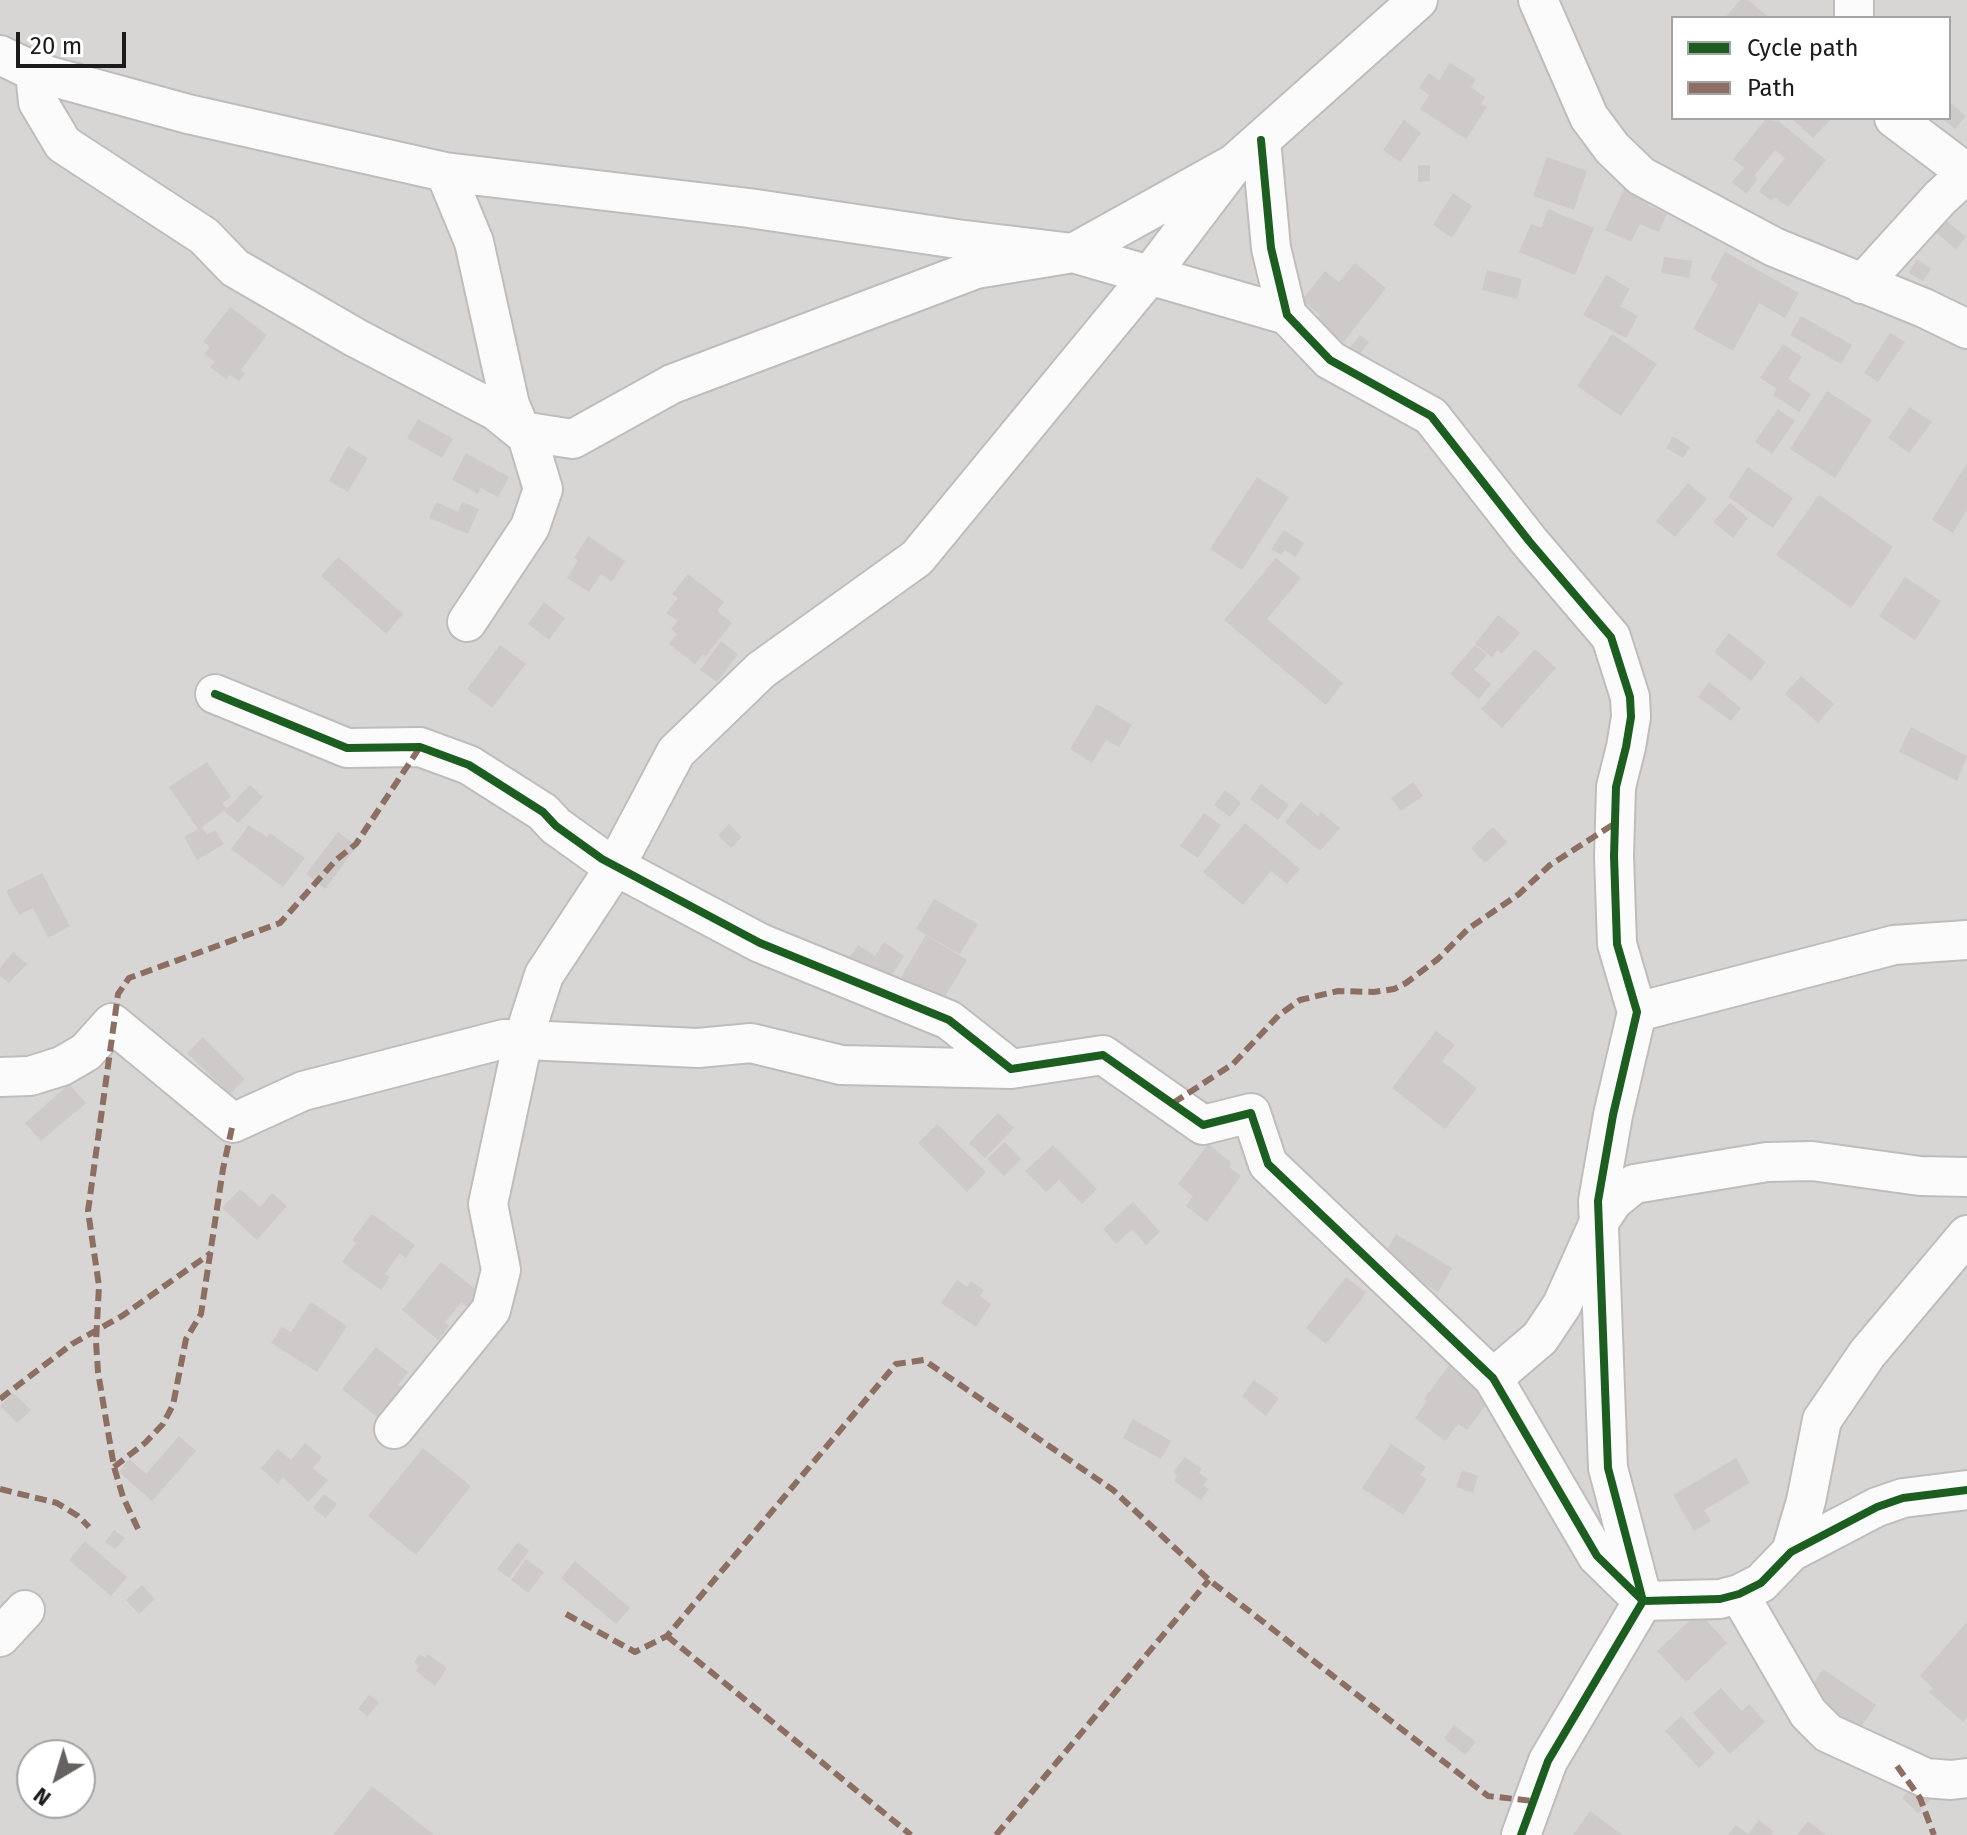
<!DOCTYPE html>
<style>
body{margin:0}
#map{position:relative;width:1967px;height:1835px;overflow:hidden;background:#e9e6e3;font-family:"Fira Sans",sans-serif}
canvas{display:block}
.legend{position:absolute;left:1671px;top:16px;width:280px;height:104px;box-sizing:border-box;background:#fff;border:2px solid #a4a4a4;margin:0;padding:10px 14px;list-style:none;font-size:24px;color:#1b1b1b}
.legend li{display:flex;align-items:center;gap:16px;height:40px}
.legend b{width:40px;border:2px solid #a4a4a4}
.north{position:absolute;left:16px;top:1739px;width:80px;height:80px;box-sizing:border-box;background:#fff;border:2px solid #a4a4a4;border-radius:50%;rotate:218deg;font-size:22px;font-weight:700;line-height:32px;text-align:center;color:#1b1b1b}
.north::after{content:'';display:block;margin:auto;width:28px;height:36px;background:#636261;clip-path:polygon(50% 0,100% 100%,50% 72%,0 100%)}
.scale{position:absolute;left:16px;top:32px;width:110px;height:36px;box-sizing:border-box;border:4px solid #1b1b1b;border-top:0;padding-left:10px;font-size:24px;line-height:28px;white-space:nowrap;color:#1b1b1b;-webkit-text-stroke:6px #fff;paint-order:stroke}
</style>
<div id="map">
<canvas width="1967" height="1835"></canvas>
<ul class="legend">
<li><b style="height:10px;background:#1b5e20"></b>Cycle path</li>
<li><b style="height:10px;background:#8d6e63"></b>Path</li>
</ul>
<div class="north">N</div>
<div class="scale">20 m</div>
</div>
<script>
const ctx = document.querySelector('canvas').getContext('2d');
ctx.lineJoin = 'round';
function paint(path, color) {
  ctx.fillStyle = color;
  ctx.fill(path, 'evenodd');
}
function poly(rows) {
  const path = new Path2D();
  for (const r of rows) {
    path.moveTo(r[0], r[1]);
    for (let i = 2; i < r.length; i += 2) path.lineTo(r[i], r[i + 1]);
  }
  return path;
}
function trace(path, color, width, dash) {
  ctx.strokeStyle = color;
  ctx.lineWidth = width;
  ctx.lineCap = dash ? 'butt' : 'round';
  ctx.setLineDash(dash || []);
  ctx.stroke(path);
}
paint(poly([
 [0,0,1967,0,1967,1835,0,1835],
 [1673,18,1949,18,1949,118,1673,118],
 [32,1755,80,1755,80,1803,32,1803]
]), '#d8d6d5');
paint(poly([
 [1740,0,1748,0,1770,18,1725,18],
 [1450,63,1476,79,1471,87,1485,97,1481,104,1487,107,1466,139,1420,109,1429,95,1419,88,1429,73,1439,80],
 [1949,102,1966,116,1955,129,1942,118,1949,118],
 [1767,118,1776,122,1777,120,1826,160,1788,207,1774,197,1771,201,1759,191,1785,158,1775,150,1754,176,1758,179,1746,194,1732,182,1744,168,1733,159],
 [1791,118,1832,118,1813,138],
 [1404,120,1421,133,1400,162,1383,150],
 [1547,157,1587,171,1574,210,1533,196],
 [1418,165,1430,165,1430,181,1418,182],
 [1625,187,1651,199,1648,205,1667,214,1659,232,1640,224,1631,242,1605,230],
 [1453,193,1472,206,1452,238,1433,225],
 [1548,209,1594,228,1575,275,1519,252,1531,224,1541,228],
 [1938,214,1966,237,1956,249,1928,226],
 [1725,252,1799,293,1785,318,1759,303,1733,351,1693,329,1718,284,1710,279],
 [1664,257,1692,261,1689,278,1661,273],
 [1917,259,1931,269,1923,281,1909,273],
 [1355,263,1386,288,1342,344,1314,322,1320,315,1302,300,1325,271,1339,282],
 [1487,270,1522,279,1517,299,1482,290],
 [1606,275,1630,289,1620,306,1638,316,1626,338,1583,315],
 [230,307,267,335,241,370,245,374,239,381,230,375,226,379,210,367,215,362,204,354,210,347,203,342],
 [1801,316,1852,345,1841,364,1790,335],
 [1890,333,1905,342,1878,382,1864,373],
 [1612,334,1657,364,1621,416,1577,386],
 [1360,335,1369,342,1359,355,1350,348],
 [1783,344,1802,357,1788,379,1811,394,1799,412,1773,395,1777,389,1760,378],
 [1827,391,1872,420,1835,478,1790,449],
 [1910,407,1932,422,1909,453,1888,438],
 [1778,409,1795,421,1772,454,1755,442],
 [418,419,453,439,442,458,407,438],
 [1673,436,1690,447,1683,458,1666,448],
 [348,446,368,458,348,492,329,481],
 [466,453,509,477,498,497,481,488,478,494,452,480],
 [1967,463,1967,510,1953,533,1932,520],
 [1748,467,1793,498,1773,528,1728,497],
 [1257,477,1289,497,1242,570,1210,549],
 [1688,483,1707,499,1675,537,1656,521],
 [1819,495,1893,547,1851,608,1776,555],
 [436,502,458,512,462,502,479,509,468,534,429,518],
 [1730,503,1748,518,1733,538,1713,522],
 [1284,530,1304,543,1296,557,1285,550,1281,555,1271,549],
 [588,536,625,561,612,582,601,574,589,592,567,578,578,560,574,558],
 [338,557,403,614,386,634,321,576],
 [1276,558,1301,578,1267,619,1343,683,1326,705,1224,620],
 [688,574,724,602,717,611,732,623,706,656,703,654,695,664,669,644,677,634,671,629,678,621,666,613,678,598,672,594],
 [1905,577,1941,601,1915,640,1879,616],
 [544,602,565,618,549,640,528,624],
 [1498,615,1520,633,1502,654,1497,650,1492,657,1475,644],
 [1729,633,1766,662,1751,681,1714,652],
 [721,641,738,654,717,682,700,670],
 [500,645,526,664,492,708,467,689],
 [1475,645,1487,655,1474,670,1491,684,1479,699,1450,674],
 [1535,649,1556,668,1502,728,1481,709],
 [1801,676,1834,704,1818,723,1785,694],
 [1709,682,1741,708,1731,721,1698,697],
 [1097,704,1132,725,1119,747,1106,740,1092,763,1070,749],
 [1911,727,1967,756,1957,781,1899,752],
 [207,762,231,797,222,803,227,809,250,785,263,797,238,823,224,811,202,827,207,835,215,830,224,844,197,860,184,837,198,829,169,787],
 [1413,782,1423,796,1401,811,1391,798],
 [1261,784,1289,805,1278,820,1250,799],
 [1225,790,1241,803,1230,817,1214,805],
 [1301,802,1318,816,1321,812,1340,828,1320,851,1285,822],
 [1204,813,1221,825,1198,858,1180,846],
 [1245,823,1300,869,1287,884,1271,871,1243,905,1203,872],
 [729,824,742,837,731,848,718,835],
 [249,825,267,837,270,833,305,858,283,887,231,849],
 [1493,827,1507,842,1485,863,1471,848],
 [338,832,357,846,325,889,306,874],
 [42,873,70,926,48,938,33,908,19,915,6,891],
 [934,899,978,924,960,954,916,929],
 [926,935,967,960,938,1008,897,984],
 [884,942,904,956,883,989,845,964,858,945,875,956],
 [13,952,27,964,9,983,0,976,0,968],
 [1436,1031,1455,1045,1442,1061,1477,1088,1445,1129,1392,1088],
 [203,1037,245,1079,230,1094,187,1053],
 [69,1084,86,1103,41,1141,25,1123],
 [998,1113,1014,1128,985,1158,969,1143],
 [937,1124,986,1172,967,1192,918,1143],
 [1005,1142,1021,1159,1004,1176,987,1159],
 [1208,1144,1232,1163,1229,1167,1241,1176,1207,1222,1186,1206,1193,1196,1178,1184],
 [1053,1145,1097,1189,1082,1204,1059,1180,1046,1192,1025,1171],
 [240,1189,260,1207,272,1193,287,1206,257,1240,222,1208],
 [1133,1202,1160,1232,1146,1245,1132,1229,1116,1244,1103,1229],
 [372,1214,415,1245,406,1258,400,1253,385,1274,390,1277,381,1290,342,1262,356,1243,352,1240],
 [1396,1234,1452,1268,1438,1292,1382,1258],
 [441,1262,479,1292,467,1307,462,1302,445,1322,449,1326,438,1340,402,1310],
 [1346,1277,1366,1293,1326,1344,1306,1328],
 [957,1280,967,1287,971,1281,984,1290,980,1296,991,1304,976,1327,941,1303],
 [311,1302,347,1326,317,1372,271,1343,282,1327,291,1332],
 [376,1347,408,1372,398,1385,401,1387,377,1417,342,1389],
 [1453,1360,1491,1398,1467,1430,1458,1424,1445,1441,1415,1418,1427,1401,1424,1399],
 [1254,1380,1279,1398,1266,1416,1242,1396],
 [13,1393,31,1410,17,1423,0,1406],
 [1133,1419,1171,1441,1161,1459,1123,1438],
 [179,1436,196,1451,152,1501,119,1472,129,1459,146,1474],
 [305,1443,322,1457,313,1468,328,1480,308,1502,283,1477,278,1484,261,1468,278,1449,291,1460],
 [1391,1444,1426,1467,1420,1475,1427,1479,1403,1515,1362,1488],
 [423,1448,471,1486,416,1555,368,1516],
 [1185,1457,1202,1469,1199,1473,1208,1479,1203,1485,1209,1489,1201,1500,1174,1481,1177,1476,1173,1472],
 [1736,1458,1750,1483,1704,1510,1711,1521,1694,1531,1673,1495],
 [1462,1470,1478,1476,1473,1493,1456,1487],
 [324,1494,337,1504,326,1518,313,1508],
 [114,1530,125,1538,115,1549,105,1542],
 [85,1541,127,1577,111,1596,69,1560],
 [518,1542,529,1551,509,1578,497,1569],
 [526,1559,544,1572,528,1593,511,1580],
 [575,1561,630,1608,616,1624,561,1578],
 [142,1585,155,1599,139,1614,126,1600],
 [1699,1612,1727,1643,1686,1682,1657,1651],
 [1967,1622,1967,1717,1963,1722,1929,1692,1933,1688,1920,1676],
 [420,1654,425,1658,428,1654,447,1668,435,1686,416,1671,419,1666,414,1662],
 [1823,1669,1876,1705,1854,1737,1801,1702],
 [1721,1688,1742,1711,1749,1704,1765,1722,1730,1754,1693,1713],
 [369,1695,379,1702,368,1716,358,1709],
 [1681,1716,1715,1753,1699,1768,1665,1731],
 [1454,1725,1476,1742,1465,1755,1444,1738],
 [1915,1784,1931,1800,1918,1813,1902,1798],
 [372,1786,434,1835,333,1835],
 [1590,1811,1623,1835,1573,1835],
 [1759,1820,1774,1832,1771,1835,1728,1835,1736,1825,1748,1834],
 [1808,1821,1826,1835,1797,1835]
]), '#cecac9');
const minor = poly([
 [1538,0,1589,117,1612,148,1641,176,1774,247,1924,308,1967,329],
 [1854,18,1854,0],
 [0,55,35,72,188,114,445,172,749,208,957,239,1073,253,1235,163,1418,0],
 [35,72,38,102,63,144,204,236,235,268,356,338,496,411,527,436,543,489,530,527,467,622],
 [1894,118,1967,173],
 [1261,140,1271,248,1287,315,1330,360,1431,416,1529,541,1611,637,1630,697,1631,717,1626,747,1616,787,1614,856,1617,944,1637,1012,1613,1115,1598,1201,1608,1468,1643,1601,1548,1761,1521,1835],
 [445,172,474,242,510,405,521,431,573,439,672,384,976,269,1073,253,1287,315],
 [1862,284,1940,198,1967,173],
 [215,694,347,748,420,747,469,765,543,812,556,826,602,859,760,943,949,1020,1011,1069,1103,1055,1203,1125,1251,1113,1268,1164,1493,1378,1597,1556,1643,1601,1720,1599,1739,1594,1761,1583,1791,1552,1877,1507,1903,1498,1967,1490],
 [1637,1012,1894,945,1967,940],
 [0,1077,30,1076,62,1066,86,1052,112,1023,233,1123,303,1091,504,1039,698,1048,751,1043,841,1065,1011,1069],
 [1493,1378,1540,1338,1562,1305,1599,1222,1613,1201,1634,1184,1767,1162,1812,1161,1920,1176,1967,1177],
 [394,1429,491,1310,501,1270,488,1204,523,1040,544,975,615,867,676,752,761,670,917,558,1150,275,1235,163],
 [1791,1552,1806,1501,1822,1420,1867,1354,1967,1235],
 [1739,1594,1808,1713,1828,1733,1926,1778,1951,1780,1967,1778],
 [0,1637,25,1610]
]);
trace(minor, '#bfbdbc', 42);
trace(minor, '#fcfbfb', 38);
trace(poly([
 [1173,1103,1233,1064,1279,1015,1300,1000,1338,991,1374,992,1394,989,1406,983,1438,959,1468,929,1519,894,1550,865,1614,824],
 [0,1399,72,1344,122,1316,211,1253],
 [114,1467,145,1443,163,1424,173,1405,186,1339,201,1314,223,1169,233,1123],
 [0,1489,57,1503,78,1516,89,1527],
 [138,1529,123,1497,114,1467,98,1372,96,1342,99,1286,88,1211,118,994,129,978,280,923,336,860,356,844,420,747],
 [566,1614,635,1652,667,1636,896,1364,924,1360,1113,1490,1209,1580,1488,1796,1533,1801],
 [667,1636,911,1835],
 [1897,1766,1920,1798,1934,1835],
 [996,1835,1209,1580]
]), '#8d6e63', 6, [12, 6]);
trace(poly([
 [1261,140,1271,248,1287,315,1330,360,1431,416,1529,541,1611,637,1630,697,1631,717,1626,747,1616,787,1614,856,1617,944,1637,1012,1613,1115,1598,1201,1608,1468,1643,1601,1548,1761,1521,1835],
 [215,694,347,748,420,747,469,765,543,812,556,826,602,859,760,943,949,1020,1011,1069,1103,1055,1203,1125,1251,1113,1268,1164,1493,1378,1597,1556,1643,1601,1720,1599,1739,1594,1761,1583,1791,1552,1877,1507,1903,1498,1967,1490]
]), '#1b5e20', 8);
</script>
